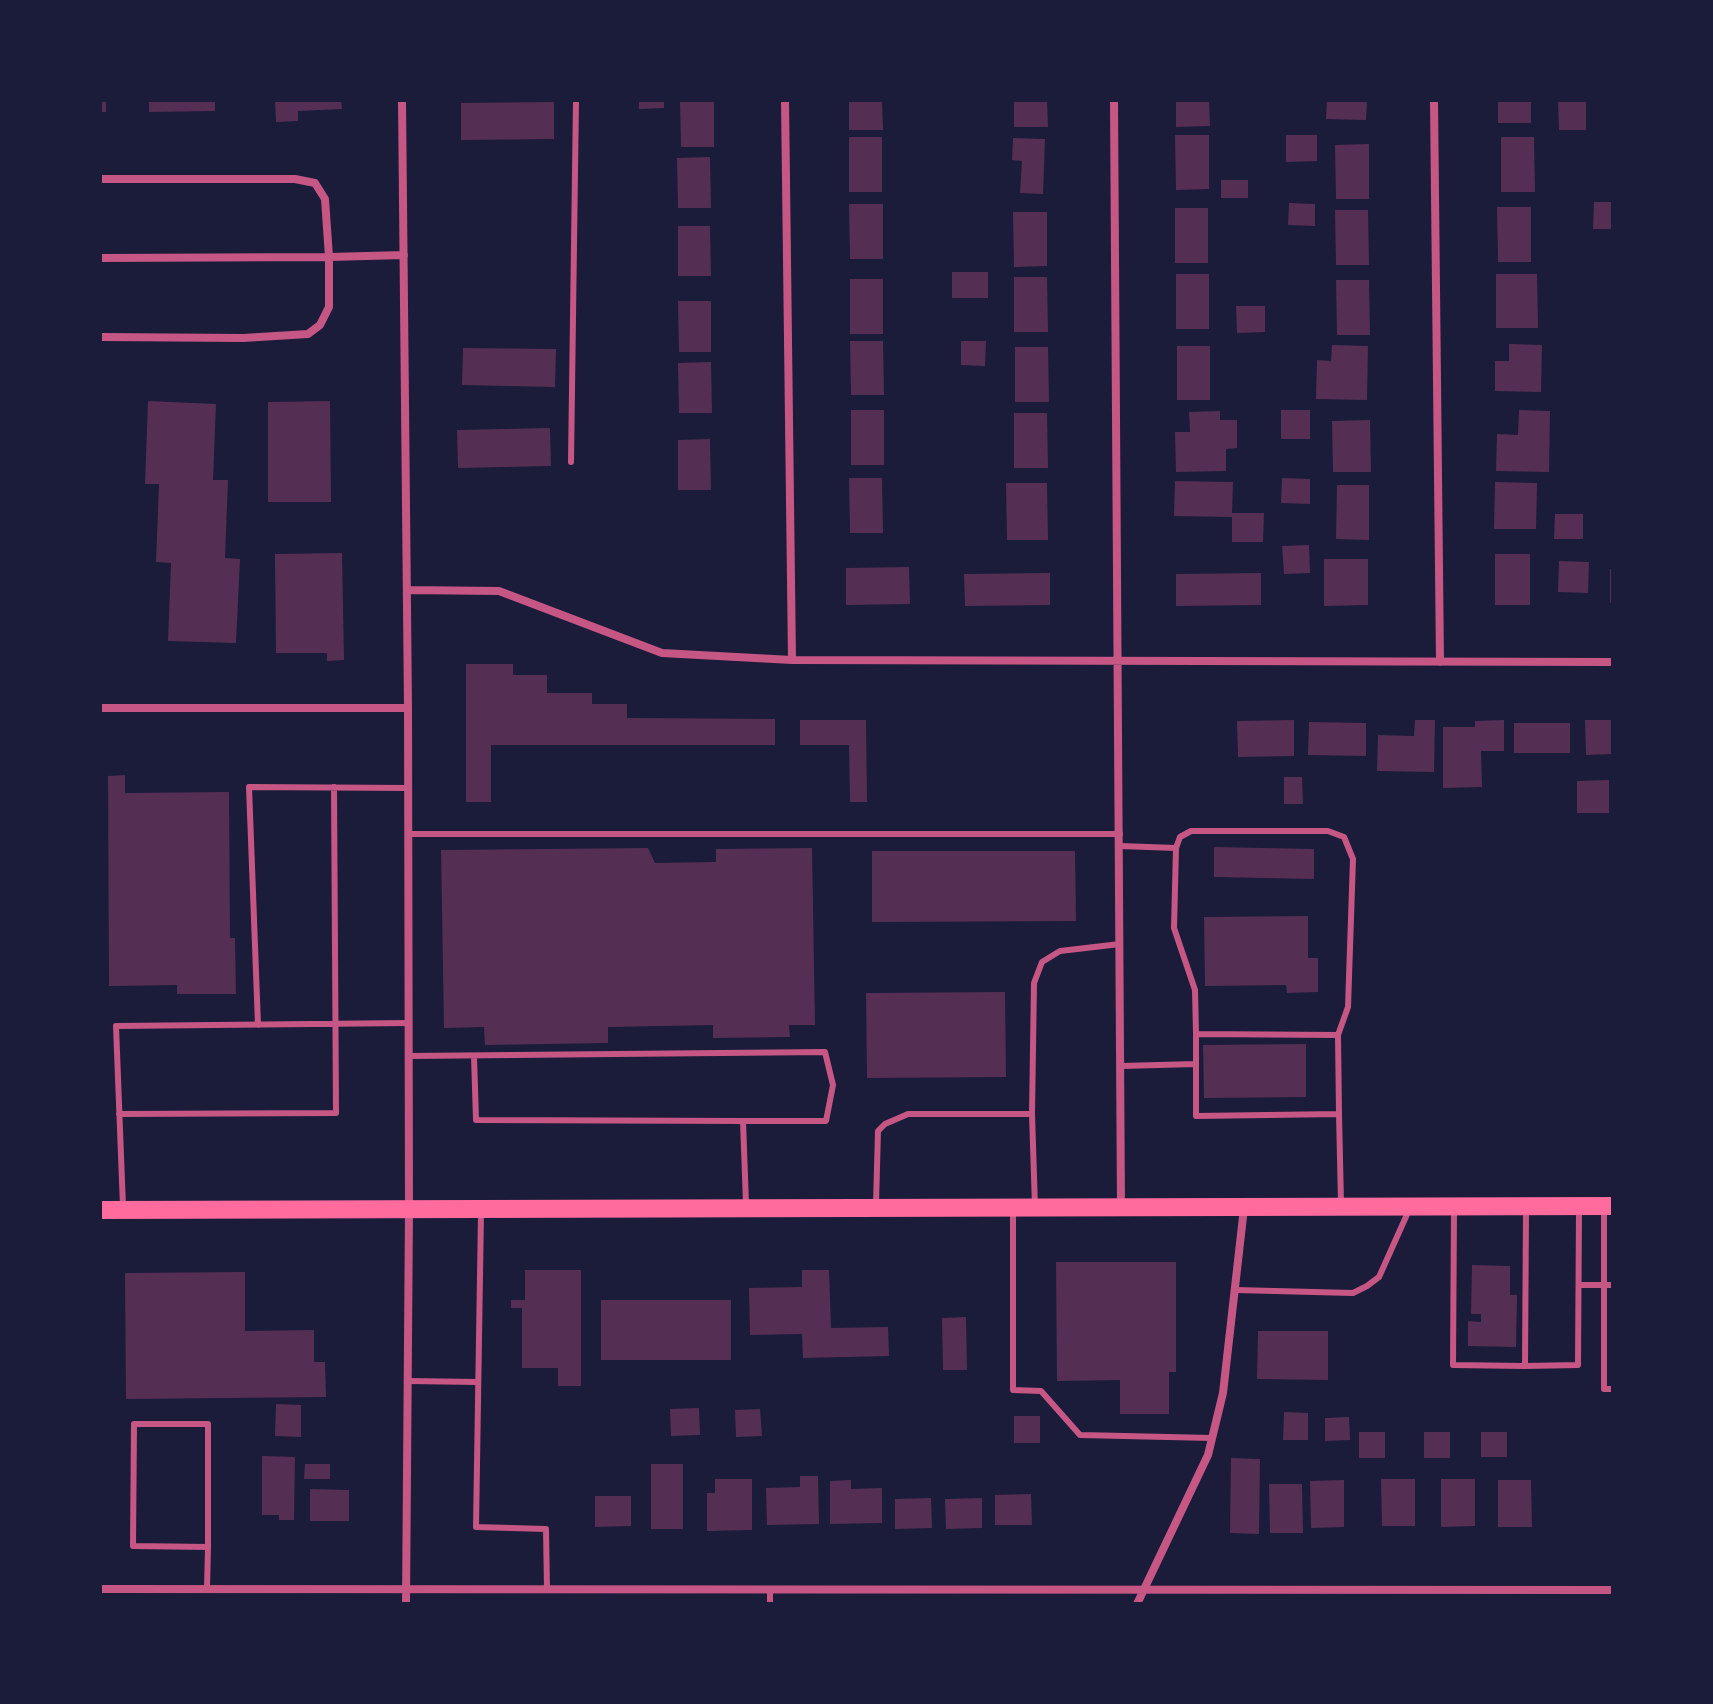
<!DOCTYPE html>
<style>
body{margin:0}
#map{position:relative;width:1713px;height:1704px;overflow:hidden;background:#1b1b3a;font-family:Barlow,sans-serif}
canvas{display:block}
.frame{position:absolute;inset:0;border:102px solid #1b1b3a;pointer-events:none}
</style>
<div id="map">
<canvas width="1713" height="1704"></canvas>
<div class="frame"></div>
</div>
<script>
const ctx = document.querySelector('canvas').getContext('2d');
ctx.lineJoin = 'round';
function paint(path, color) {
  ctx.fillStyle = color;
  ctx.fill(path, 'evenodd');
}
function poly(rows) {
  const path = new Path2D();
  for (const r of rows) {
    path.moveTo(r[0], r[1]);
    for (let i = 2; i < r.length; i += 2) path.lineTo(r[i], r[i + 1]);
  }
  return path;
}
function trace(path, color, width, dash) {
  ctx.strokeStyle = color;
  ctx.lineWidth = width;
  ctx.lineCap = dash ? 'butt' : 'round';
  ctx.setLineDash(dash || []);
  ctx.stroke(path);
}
paint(poly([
 [100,100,106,100,106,112,100,112],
 [149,100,215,100,215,111,149,112],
 [275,100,341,100,342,109,298,111,298,121,276,122],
 [639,100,664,100,664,108,639,109],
 [680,100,714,100,714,147,681,147],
 [849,100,882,100,883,130,849,130],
 [1014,100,1047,100,1048,127,1014,127],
 [1176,100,1209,100,1210,126,1176,127],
 [1327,100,1367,100,1366,120,1326,119],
 [1498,100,1531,100,1531,123,1498,123],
 [1558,100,1586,100,1586,130,1559,130],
 [554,102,554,139,461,140,461,103],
 [1175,135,1209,135,1209,189,1176,190],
 [1286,135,1317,135,1317,161,1286,162],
 [849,137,882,137,882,192,849,192],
 [1501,137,1534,137,1535,192,1501,192],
 [1013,138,1045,139,1043,194,1020,193,1022,161,1012,160],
 [1369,144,1369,199,1336,199,1335,145],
 [710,157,711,208,678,208,677,158],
 [1221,180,1248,180,1248,198,1221,198],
 [1594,202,1613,202,1613,229,1593,229],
 [1289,203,1315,204,1315,226,1288,225],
 [849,204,883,204,883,259,850,259],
 [1497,207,1531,207,1531,262,1498,262],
 [1175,208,1208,208,1208,263,1175,263],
 [1335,210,1368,210,1369,265,1336,265],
 [1013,212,1047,212,1047,266,1014,267],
 [678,226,710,226,711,276,678,276],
 [952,272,988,272,988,298,952,298],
 [1176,274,1209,274,1209,329,1176,329],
 [1496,274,1537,274,1538,328,1496,328],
 [1014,277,1047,277,1048,332,1014,332],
 [850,279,883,279,883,334,850,334],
 [1336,280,1369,280,1370,335,1337,335],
 [678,301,711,301,711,352,679,352],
 [1236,306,1265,306,1265,332,1237,333],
 [850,341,883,341,884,395,851,395],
 [961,341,986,341,985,366,961,365],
 [1509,344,1542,345,1541,392,1495,391,1495,361,1509,361],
 [1332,345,1368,346,1367,400,1316,399,1317,360,1331,361],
 [1177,346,1210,346,1210,400,1177,400],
 [1015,347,1048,347,1049,402,1015,402],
 [463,348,556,349,555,387,462,385],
 [711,362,712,413,679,413,678,363],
 [148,401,216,404,213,480,228,480,225,558,240,559,236,643,168,641,171,563,156,562,159,484,145,484],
 [330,401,331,502,268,502,268,402],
 [851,410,884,410,884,465,851,465],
 [1281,410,1310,410,1310,439,1281,439],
 [1519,410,1550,411,1549,472,1496,471,1497,434,1518,435],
 [1220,411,1220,420,1237,420,1237,448,1226,449,1226,471,1176,472,1175,432,1190,432,1189,412],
 [1014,413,1047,413,1048,468,1014,468],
 [1370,420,1371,472,1333,472,1332,421],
 [550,428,551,466,458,468,457,430],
 [710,439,711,490,678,490,678,440],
 [849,478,882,478,883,533,850,533],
 [1282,478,1310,479,1310,504,1281,503],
 [1175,481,1233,482,1232,513,1264,513,1263,542,1232,542,1232,517,1174,516],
 [1495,482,1537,483,1536,529,1494,529],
 [1006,483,1047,483,1048,540,1007,540],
 [1337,485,1369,485,1369,540,1336,539],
 [1555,514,1583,514,1583,539,1554,539],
 [1309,545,1310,573,1284,574,1282,546],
 [342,553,344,660,327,661,327,653,276,653,275,554],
 [1495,554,1530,554,1530,605,1495,605],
 [1324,559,1368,559,1368,605,1324,606],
 [1559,561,1589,562,1588,593,1558,592],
 [909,567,910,604,846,605,846,568],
 [1610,569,1613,569,1613,603,1610,603],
 [1050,573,1050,605,965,606,964,574],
 [1261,573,1261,605,1176,606,1176,574],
 [466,664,513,664,513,675,547,675,547,693,592,693,592,704,627,704,627,718,775,719,775,745,491,745,491,802,466,802],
 [800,720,866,720,867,802,850,802,849,745,800,745],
 [1294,720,1294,756,1238,757,1237,721],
 [1415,720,1435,720,1434,772,1377,771,1378,735,1414,736],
 [1504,720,1504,751,1481,751,1482,787,1443,788,1443,727,1475,727,1475,721],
 [1585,720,1613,720,1613,754,1586,755],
 [1309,722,1366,723,1366,756,1308,755],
 [1514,723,1570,723,1570,753,1514,753],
 [125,775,125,793,229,792,230,938,235,938,236,994,177,994,177,985,109,986,108,776],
 [1284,777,1302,777,1303,804,1284,804],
 [1609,780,1609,813,1577,813,1577,781],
 [1214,847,1314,849,1314,879,1214,877],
 [648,848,655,863,716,862,716,849,812,848,815,1025,789,1025,790,1037,713,1038,713,1025,608,1027,608,1043,485,1045,484,1027,444,1028,441,850],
 [872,851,1075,851,1076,921,872,922],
 [1308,916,1308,958,1318,958,1318,992,1287,993,1286,985,1205,986,1204,917],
 [1005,992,1006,1077,867,1078,866,993],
 [1306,1044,1306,1097,1204,1098,1203,1045],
 [1056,1262,1176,1262,1176,1372,1169,1372,1169,1414,1120,1414,1120,1380,1057,1381],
 [1472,1265,1510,1266,1510,1295,1517,1295,1516,1347,1468,1346,1468,1321,1481,1322,1481,1314,1471,1314],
 [525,1270,581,1270,581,1386,558,1386,558,1368,522,1368,522,1308,511,1308,511,1300,525,1300],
 [802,1270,829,1270,831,1328,888,1327,889,1356,803,1358,802,1334,750,1335,749,1288,802,1287],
 [245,1272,245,1331,314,1330,314,1362,325,1362,326,1397,126,1399,125,1273],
 [601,1300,731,1300,731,1360,601,1360],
 [966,1317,967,1370,943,1370,942,1318],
 [1258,1331,1328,1331,1328,1380,1257,1379],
 [276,1404,301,1405,301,1437,275,1436],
 [699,1408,700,1435,671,1436,670,1409],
 [760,1409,762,1436,736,1437,735,1410],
 [1284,1412,1308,1413,1308,1440,1283,1440],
 [1014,1416,1040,1416,1040,1443,1014,1443],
 [1349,1417,1350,1440,1325,1441,1325,1418],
 [1359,1432,1385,1432,1385,1458,1359,1458],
 [1424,1432,1450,1432,1450,1458,1424,1458],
 [1481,1432,1507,1432,1507,1457,1481,1457],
 [262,1456,295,1457,294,1520,279,1520,279,1515,262,1515],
 [1231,1458,1260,1459,1259,1534,1230,1533],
 [305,1464,330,1464,330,1479,304,1479],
 [651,1464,683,1464,683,1529,651,1529],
 [800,1476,818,1476,819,1524,767,1525,766,1488,800,1487],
 [715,1479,752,1479,752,1530,707,1531,707,1493,715,1493],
 [1381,1479,1415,1479,1415,1526,1382,1526],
 [1441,1479,1475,1479,1475,1526,1441,1527],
 [851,1480,851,1489,882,1488,882,1523,830,1524,830,1481],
 [1344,1480,1344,1527,1311,1528,1310,1481],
 [1498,1480,1531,1480,1532,1527,1498,1527],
 [1269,1484,1302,1484,1303,1533,1270,1533],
 [310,1489,349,1490,349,1521,310,1521],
 [1031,1494,1032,1525,995,1525,995,1495],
 [595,1496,631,1496,631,1526,595,1527],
 [931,1498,932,1528,895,1529,895,1499],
 [982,1498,982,1528,946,1529,945,1499]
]), '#542f53');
trace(poly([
 [571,462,576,100],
 [409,834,1120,834],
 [1120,846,1176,848],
 [258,1025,249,787,408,788],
 [1196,1034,1195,990,1174,928,1176,848,1180,837,1191,831,1328,831,1344,837,1353,859,1348,1007,1338,1035],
 [409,1056,825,1052,833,1085,826,1121,743,1121,746,1204],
 [474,1056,476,1120,743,1121],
 [1121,1066,1196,1064],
 [119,1114,336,1113,334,787],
 [1032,1114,1034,983,1042,962,1060,951,1120,944],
 [1339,1114,1196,1116,1196,1034,1338,1035,1339,1114,1341,1203],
 [876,1204,878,1131,885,1124,908,1114,1032,1114,1035,1207],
 [123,1207,116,1026,409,1023],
 [1013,1209,1013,1390,1041,1391,1080,1435,1212,1438],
 [1454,1210,1453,1365,1525,1366,1526,1208],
 [1604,1210,1604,1285,1613,1285],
 [481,1213,476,1527,546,1529,547,1590],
 [1579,1285,1604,1285,1604,1389,1613,1389],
 [1235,1290,1353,1293,1367,1286,1379,1277,1409,1210],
 [1525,1366,1578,1365,1579,1210],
 [408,1381,478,1382],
 [207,1589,208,1547,208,1424,134,1424,133,1546,208,1547],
 [770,1590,770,1604]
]), '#c65784', 6);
trace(poly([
 [402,100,408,708,409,1209,406,1604],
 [785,100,792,660],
 [1114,100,1121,1207],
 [1434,100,1440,662],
 [100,179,295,179,315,183,325,199,329,257,329,307,320,325,308,334,243,338,100,337],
 [100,258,329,257,404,255],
 [408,590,499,591,662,653,792,660,1613,662],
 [100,708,408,708],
 [100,1589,1613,1590],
 [1137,1604,1208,1455,1223,1393,1244,1208]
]), '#c65784', 8);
trace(poly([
 [100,1210,1613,1206]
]), '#ff6b9d', 18);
</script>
